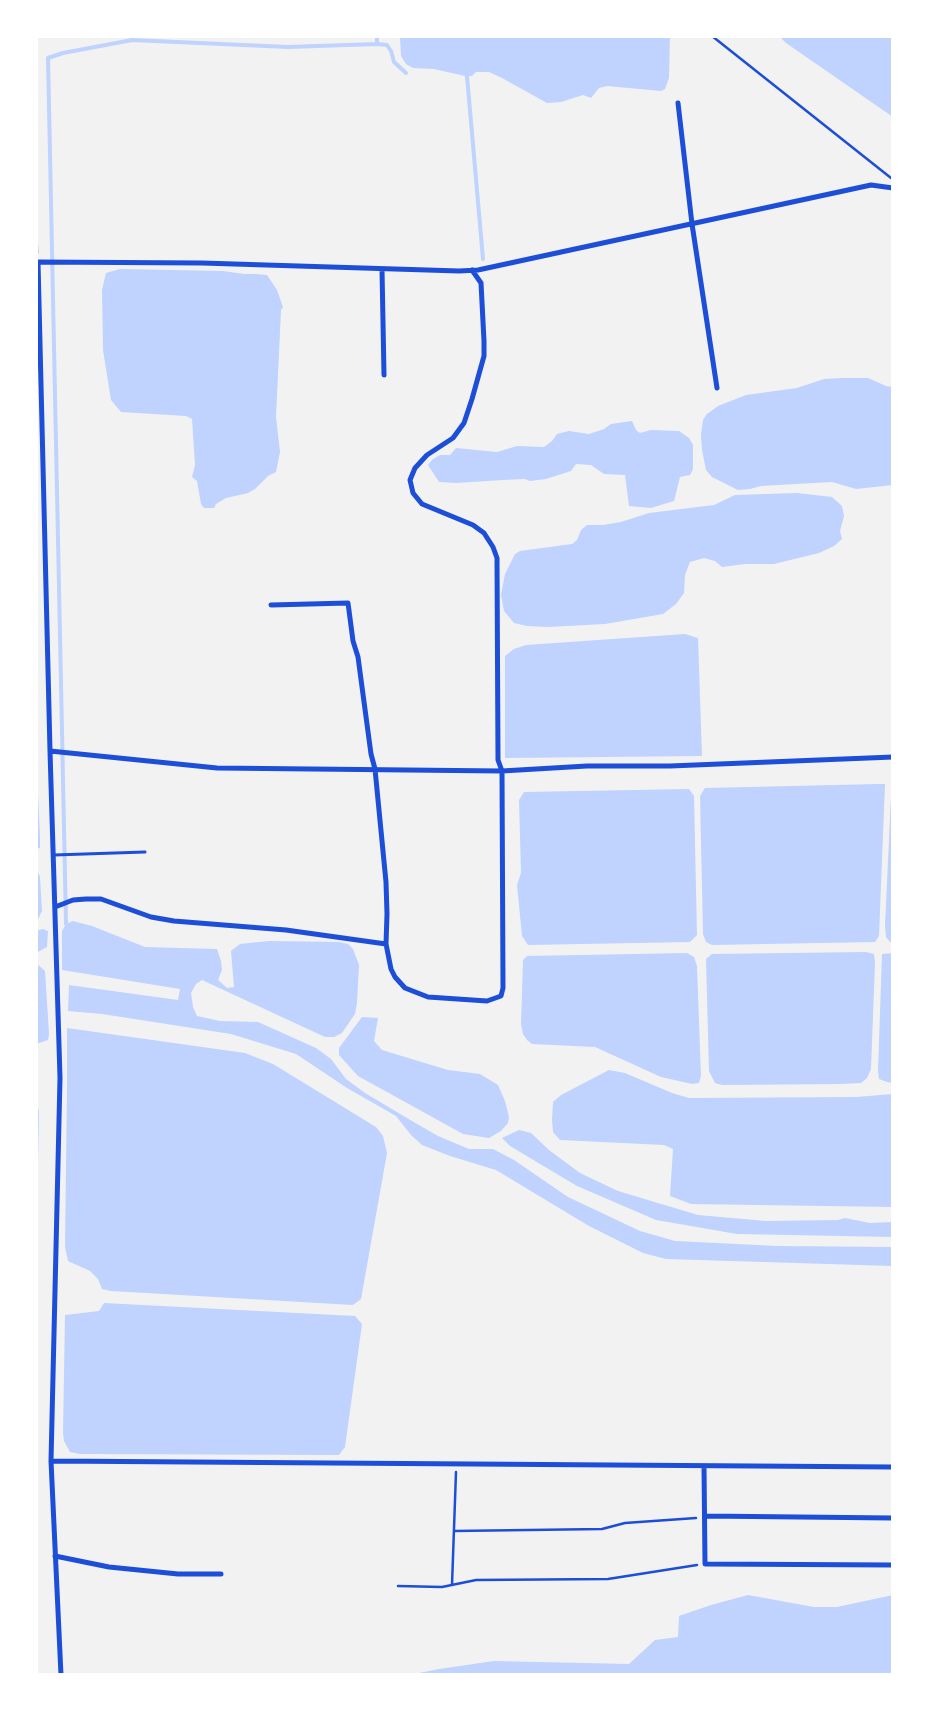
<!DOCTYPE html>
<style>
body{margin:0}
#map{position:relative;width:929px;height:1711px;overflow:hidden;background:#f2f2f2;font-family:Arial,sans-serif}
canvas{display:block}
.frame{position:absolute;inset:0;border:38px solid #fff;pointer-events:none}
</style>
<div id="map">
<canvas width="929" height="1711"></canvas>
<div class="frame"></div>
</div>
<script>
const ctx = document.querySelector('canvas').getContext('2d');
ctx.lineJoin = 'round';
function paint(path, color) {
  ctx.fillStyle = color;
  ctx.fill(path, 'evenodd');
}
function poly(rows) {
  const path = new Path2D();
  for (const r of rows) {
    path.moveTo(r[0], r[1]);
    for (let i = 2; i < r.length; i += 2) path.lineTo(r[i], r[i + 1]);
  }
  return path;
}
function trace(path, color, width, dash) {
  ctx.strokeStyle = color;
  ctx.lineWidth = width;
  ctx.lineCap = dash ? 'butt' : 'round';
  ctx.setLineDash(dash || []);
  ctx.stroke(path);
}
paint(poly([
 [400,36,670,36,669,78,665,89,661,91,607,86,599,88,591,98,583,95,561,102,547,103,502,78,489,72,476,72,472,76,465,76,434,69,413,68,406,64,401,56],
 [779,36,893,36,893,117,786,43],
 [120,269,223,271,244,274,256,274,267,275,277,290,283,307,281,310,276,417,280,452,276,472,268,476,255,489,248,493,226,498,216,504,214,508,204,508,201,504,197,481,192,477,195,465,192,419,186,416,121,412,111,400,103,350,102,290,106,273],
 [842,378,868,378,886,386,893,387,893,485,856,489,832,482,761,486,750,489,738,490,712,477,706,470,702,450,701,434,703,420,707,414,718,406,746,395,797,388,824,379],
 [632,421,636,430,640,433,651,430,679,431,689,438,693,445,693,469,690,475,680,477,674,501,651,508,629,506,625,475,604,474,591,465,576,464,571,471,546,479,530,481,525,479,503,480,456,483,439,482,428,465,433,459,440,455,450,455,456,448,497,452,517,446,544,447,552,441,557,434,569,431,589,434,604,429,611,424],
 [797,493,832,497,842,506,844,516,840,531,842,539,834,546,819,553,774,564,745,564,722,567,715,561,704,558,690,562,685,575,684,593,676,604,663,614,605,624,548,627,527,626,514,623,504,611,501,595,505,574,515,554,520,551,572,544,577,540,581,530,587,525,603,525,621,522,649,513,714,505,735,495],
 [685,634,698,638,702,756,505,758,505,656,514,649,526,645],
 [36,751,40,837,40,848,36,849],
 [878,784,885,784,879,936,875,942,712,945,706,942,703,934,700,796,705,788],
 [893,788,893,942,890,942,886,937,885,926,891,796],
 [689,789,694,796,697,935,690,942,528,945,522,936,517,885,521,873,519,800,524,792],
 [36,868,40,877,42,911,36,923],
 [73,921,92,926,145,947,217,949,221,961,222,970,218,980,227,988,234,987,231,951,240,944,269,941,339,942,348,944,353,949,359,965,357,1003,355,1014,342,1033,334,1037,325,1037,202,980,196,984,191,993,193,1007,197,1016,220,1021,258,1022,316,1048,331,1059,346,1079,365,1093,412,1121,438,1136,469,1149,493,1149,514,1160,568,1197,640,1231,675,1241,778,1246,893,1247,893,1266,666,1259,643,1253,589,1226,496,1170,450,1156,422,1145,411,1135,396,1116,347,1088,296,1054,231,1034,102,1014,68,1011,69,985,178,1000,180,989,62,970,62,931,66,924],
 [43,929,48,931,47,947,36,953,36,931],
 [866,952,874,954,875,963,871,1069,867,1078,861,1083,841,1084,722,1085,715,1083,709,1071,706,959,712,954],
 [687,953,694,957,697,966,701,1076,699,1083,692,1084,661,1077,595,1047,532,1044,527,1040,523,1034,521,1024,523,960,527,956],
 [893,953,893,1083,887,1082,879,1079,878,1071,882,954],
 [36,963,45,971,49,1034,48,1040,36,1044],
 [362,1017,378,1018,374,1041,382,1050,448,1070,480,1074,498,1085,505,1101,509,1117,508,1123,501,1131,489,1138,463,1134,358,1076,339,1055,339,1048],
 [67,1028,245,1053,273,1064,376,1127,383,1136,387,1153,361,1299,353,1305,111,1291,102,1289,98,1279,90,1271,68,1261,65,1247,67,1087],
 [609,1070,625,1073,672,1093,689,1098,856,1097,893,1094,893,1207,691,1204,670,1196,673,1149,664,1145,560,1140,553,1132,552,1120,553,1102,561,1095],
 [36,1100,39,1112,36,1253],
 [519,1130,531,1133,549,1150,580,1173,618,1191,698,1215,766,1221,838,1220,845,1218,870,1223,893,1222,893,1237,737,1234,656,1220,577,1186,510,1146,502,1138],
 [104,1303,355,1316,362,1324,345,1447,339,1455,80,1454,70,1452,64,1441,63,1433,65,1315,99,1311],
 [36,1304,38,1307,38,1421,36,1431],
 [748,1595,814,1607,837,1607,893,1595,893,1675,409,1675,439,1669,494,1661,629,1664,655,1640,678,1637,679,1616,711,1605]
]), '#bfd3fe');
trace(poly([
 [377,36,377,44],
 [467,76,483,259],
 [66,924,48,58,63,53,132,40,288,47,377,44,387,45,391,51,394,62,406,73]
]), '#bfd3fe', 4);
trace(poly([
 [712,36,891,178],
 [36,215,37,253],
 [454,1531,602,1529,625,1523,696,1518],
 [452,1585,456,1472],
 [398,1586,442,1587,476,1580,608,1579,697,1565]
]), '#1d4ed8', 2.5);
trace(poly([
 [54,855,145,852]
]), '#1d4ed8', 3);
trace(poly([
 [678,103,692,224,717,388],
 [382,269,384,375],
 [271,605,348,603,353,641,358,657,371,754,375,769,386,882,387,914,386,944,391,969,395,977,405,988,428,997,487,1001,501,996,503,988,502,771,498,760,497,558,493,547,484,533,473,525,422,504,413,493,410,480,415,468,427,455,453,438,464,423,472,399,484,356,484,341,481,283,472,270],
 [50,751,217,768,502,771,587,766,670,766,893,757],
 [55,907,73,900,86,899,101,899,151,917,174,921,286,930,386,944],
 [51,1461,893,1467],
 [704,1466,705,1564,893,1565],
 [705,1516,893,1518],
 [55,1556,109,1567,178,1574,221,1574],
 [61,1675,51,1461,60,1078,50,751,38,262,202,263,459,271,478,270,871,185,893,188]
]), '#1d4ed8', 5);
</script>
